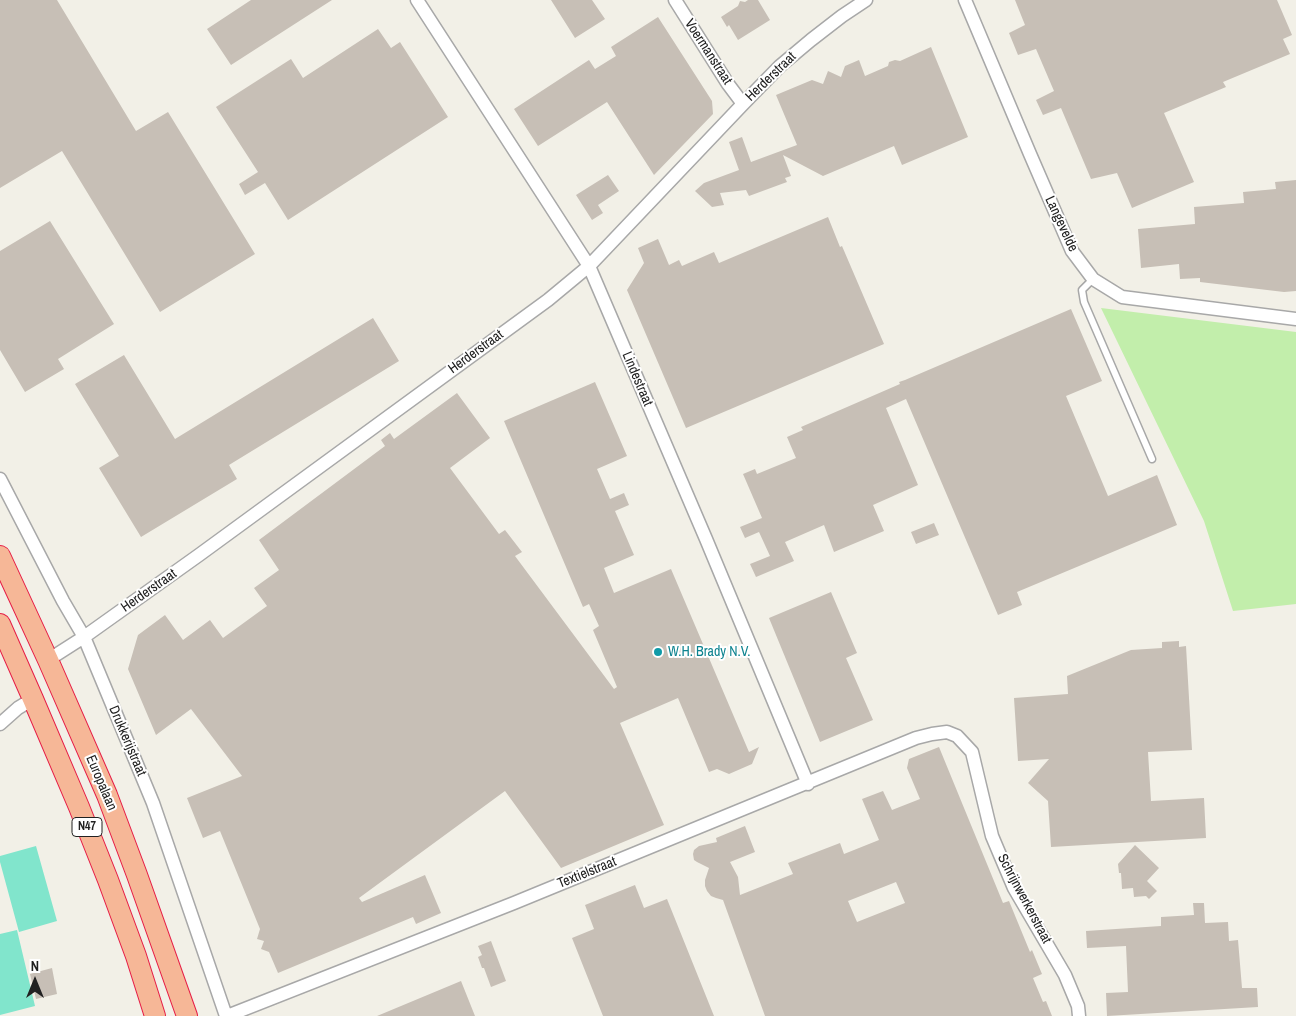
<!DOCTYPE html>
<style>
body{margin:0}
#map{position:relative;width:1296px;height:1016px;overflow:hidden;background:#f2f0e7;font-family:"Archivo Narrow",sans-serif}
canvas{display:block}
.north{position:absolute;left:10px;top:956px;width:50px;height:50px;-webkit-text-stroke:4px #fff;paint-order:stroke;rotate:0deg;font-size:14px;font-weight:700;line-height:20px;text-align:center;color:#212121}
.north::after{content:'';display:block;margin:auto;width:18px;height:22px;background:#212121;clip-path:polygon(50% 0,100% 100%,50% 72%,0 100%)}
</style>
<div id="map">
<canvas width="1296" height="1016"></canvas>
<div class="north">N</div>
</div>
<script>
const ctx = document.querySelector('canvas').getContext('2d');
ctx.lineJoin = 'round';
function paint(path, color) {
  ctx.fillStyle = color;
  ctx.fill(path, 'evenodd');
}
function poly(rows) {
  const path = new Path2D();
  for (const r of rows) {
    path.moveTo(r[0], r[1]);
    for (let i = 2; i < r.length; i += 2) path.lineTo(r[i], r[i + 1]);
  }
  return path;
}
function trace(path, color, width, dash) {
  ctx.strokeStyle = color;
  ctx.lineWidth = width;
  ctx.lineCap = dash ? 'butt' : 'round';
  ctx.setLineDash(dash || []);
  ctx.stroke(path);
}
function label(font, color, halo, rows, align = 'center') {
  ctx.font = font + ' "Archivo Narrow",sans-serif';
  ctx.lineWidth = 4;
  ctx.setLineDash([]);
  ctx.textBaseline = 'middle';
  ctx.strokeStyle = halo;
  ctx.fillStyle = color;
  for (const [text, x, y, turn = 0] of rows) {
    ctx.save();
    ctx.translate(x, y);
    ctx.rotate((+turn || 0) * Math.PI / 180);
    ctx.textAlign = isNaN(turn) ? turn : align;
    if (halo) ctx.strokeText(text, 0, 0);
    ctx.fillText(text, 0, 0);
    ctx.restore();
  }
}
paint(poly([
 [1101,308,1296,332,1296,604,1233,611,1204,521]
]), '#c2eeab');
paint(poly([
 [36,846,57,921,19,932,0,862,0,856],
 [17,930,35,1006,0,1015,0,934]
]), '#81e5cc');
paint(poly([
 [0,0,57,0,136,131,168,112,255,254,160,312,62,151,0,188],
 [251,0,332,0,231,65,207,29],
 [551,0,592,0,605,19,575,38],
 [748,0,758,0,770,20,738,40,729,25,727,27,721,17,738,6,740,1,745,2],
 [1015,0,1277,0,1292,35,1283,39,1290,54,1223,82,1226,87,1164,113,1194,182,1132,208,1117,173,1091,179,1061,108,1043,115,1036,100,1054,91,1036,49,1018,55,1009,33,1025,25],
 [658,17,712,101,713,114,654,175,607,102,538,146,514,109,589,60,595,69,616,56,611,47],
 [378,29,391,48,400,42,448,117,288,220,265,183,245,195,239,184,258,172,216,107,291,59,303,78],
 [931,47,968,137,902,165,894,146,823,176,783,155,791,176,785,178,787,182,749,196,746,190,720,193,724,205,712,207,695,191,704,183,739,170,729,142,742,137,751,162,797,145,776,95,812,80,823,84,828,71,841,77,845,66,859,60,865,76,888,66,889,62,895,60,900,61],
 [608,175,619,191,598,205,603,213,592,220,576,195],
 [1296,180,1296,291,1284,292,1200,282,1200,278,1180,279,1179,264,1141,268,1138,229,1195,224,1194,207,1244,203,1243,192,1276,189,1275,182],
 [828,217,840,247,842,246,884,344,686,428,627,290,644,263,638,248,658,239,669,265,679,260,682,266,714,252,719,263],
 [50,221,114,324,58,359,64,369,25,392,0,350,0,251],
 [1071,309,1102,381,1066,396,1108,496,1157,475,1177,525,1017,592,1022,605,998,615,906,399,886,408,918,485,873,505,884,531,834,552,824,525,785,542,794,561,756,577,750,564,770,556,759,532,745,538,740,527,762,518,743,474,755,469,757,474,796,458,787,437,803,430,801,427,900,384,899,382,905,380],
 [373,318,399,361,229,465,237,479,141,537,99,468,119,456,75,384,124,355,175,439],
 [595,382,627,456,597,469,610,499,624,493,629,505,615,511,634,555,604,568,614,593,671,569,749,752,759,747,752,764,729,774,717,769,709,772,678,698,620,723,664,825,561,868,505,791,359,898,362,902,425,875,441,913,416,924,413,917,278,973,269,952,261,949,264,941,257,939,260,929,220,831,203,838,187,798,242,776,191,709,156,735,128,669,138,635,165,615,183,640,210,620,223,638,267,606,254,588,279,570,259,540,385,446,381,440,390,433,394,439,457,393,490,438,450,468,499,534,505,530,522,552,515,556,614,689,617,687,593,630,599,626,589,604,583,607,504,421],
 [934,523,939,535,916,544,911,532],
 [831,592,857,653,846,658,873,720,820,742,769,618],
 [1179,641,1179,647,1186,646,1192,750,1148,752,1151,801,1204,798,1206,838,1051,847,1048,801,1028,783,1049,759,1018,761,1014,698,1068,694,1067,676,1131,650,1162,648,1162,642],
 [939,747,1003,903,1009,901,1030,952,1032,950,1042,974,1033,978,1043,1002,1046,1001,1052,1016,765,1016,723,900,716,898,711,896,707,891,705,886,705,880,709,868,697,862,694,860,693,854,694,850,699,846,717,842,716,838,745,826,755,852,730,862,738,877,740,895,793,874,788,863,840,843,844,854,879,840,862,799,883,791,892,810,920,799,907,768,909,759],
 [896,882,905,903,857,922,848,901],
 [1135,845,1159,868,1147,881,1157,891,1149,899,1146,896,1134,897,1133,888,1122,889,1121,873,1119,873,1118,864],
 [635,885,644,908,667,899,714,1016,603,1016,572,938,594,929,585,905],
 [1193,903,1204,903,1205,923,1228,922,1229,941,1238,940,1242,988,1257,988,1258,1007,1107,1016,1106,993,1128,992,1126,946,1087,948,1086,931,1161,926,1161,917,1194,915],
 [491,941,506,981,491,987,484,968,482,968,478,957,482,955,478,946],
 [52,968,57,994,36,999,30,974],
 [461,981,475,1016,377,1016]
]), '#c7bfb6');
const service = poly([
 [1093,279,1082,290,1084,302,1152,459]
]);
const minor = poly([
 [417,0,589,266,706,539,808,784],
 [675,0,728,84,743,104],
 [965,0,1030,154,1072,251,1093,279,1122,297,1296,319],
 [0,479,63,601,84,637,153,803,226,1016],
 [48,660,84,637,199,555,548,300,589,266,743,104,780,66,811,40,842,16,866,0],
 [0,724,18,708,33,699],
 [227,1016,514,903,916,738,932,734,947,732,957,736,972,752,992,836,1014,888,1065,975,1078,1006,1079,1016]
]);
const trunk = poly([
 [0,556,48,660,107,795,137,875,187,1016],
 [0,624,33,699,79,807,108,880,136,956,155,1016]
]);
trace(service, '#a8a8a8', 9);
trace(minor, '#a8a8a8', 15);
trace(trunk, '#e61d46', 22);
trace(service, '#fff', 6);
trace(minor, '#fff', 12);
trace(trunk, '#f6b797', 20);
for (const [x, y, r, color] of [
 [658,652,5,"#0f9aa8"]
]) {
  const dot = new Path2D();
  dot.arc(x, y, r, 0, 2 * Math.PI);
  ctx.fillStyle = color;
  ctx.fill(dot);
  trace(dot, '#fff', 2);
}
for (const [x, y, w] of [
 [87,827,30]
]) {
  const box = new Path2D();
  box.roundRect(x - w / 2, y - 9.5, w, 19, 4);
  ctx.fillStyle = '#fff';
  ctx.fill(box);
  trace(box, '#212121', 1);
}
label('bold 12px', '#212121', null, [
 ["N47",87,827]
]);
label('14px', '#212121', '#fff', [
 ["Voermanstraat",708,52,57],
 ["Herderstraat",771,77,-44],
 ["Langevelde",1061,224,65],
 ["Herderstraat",476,352,-36],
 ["Lindestraat",637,379,67],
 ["Herderstraat",149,591,-35],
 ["Drukkerijstraat",127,741,67],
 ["Europalaan",101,783,67],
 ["Textielstraat",587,873,-22],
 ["Schrijnwerkerstraat",1024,899,62]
]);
label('14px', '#0d838f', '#fff', [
 ["W.H. Brady N.V.",668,652]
], 'left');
</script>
